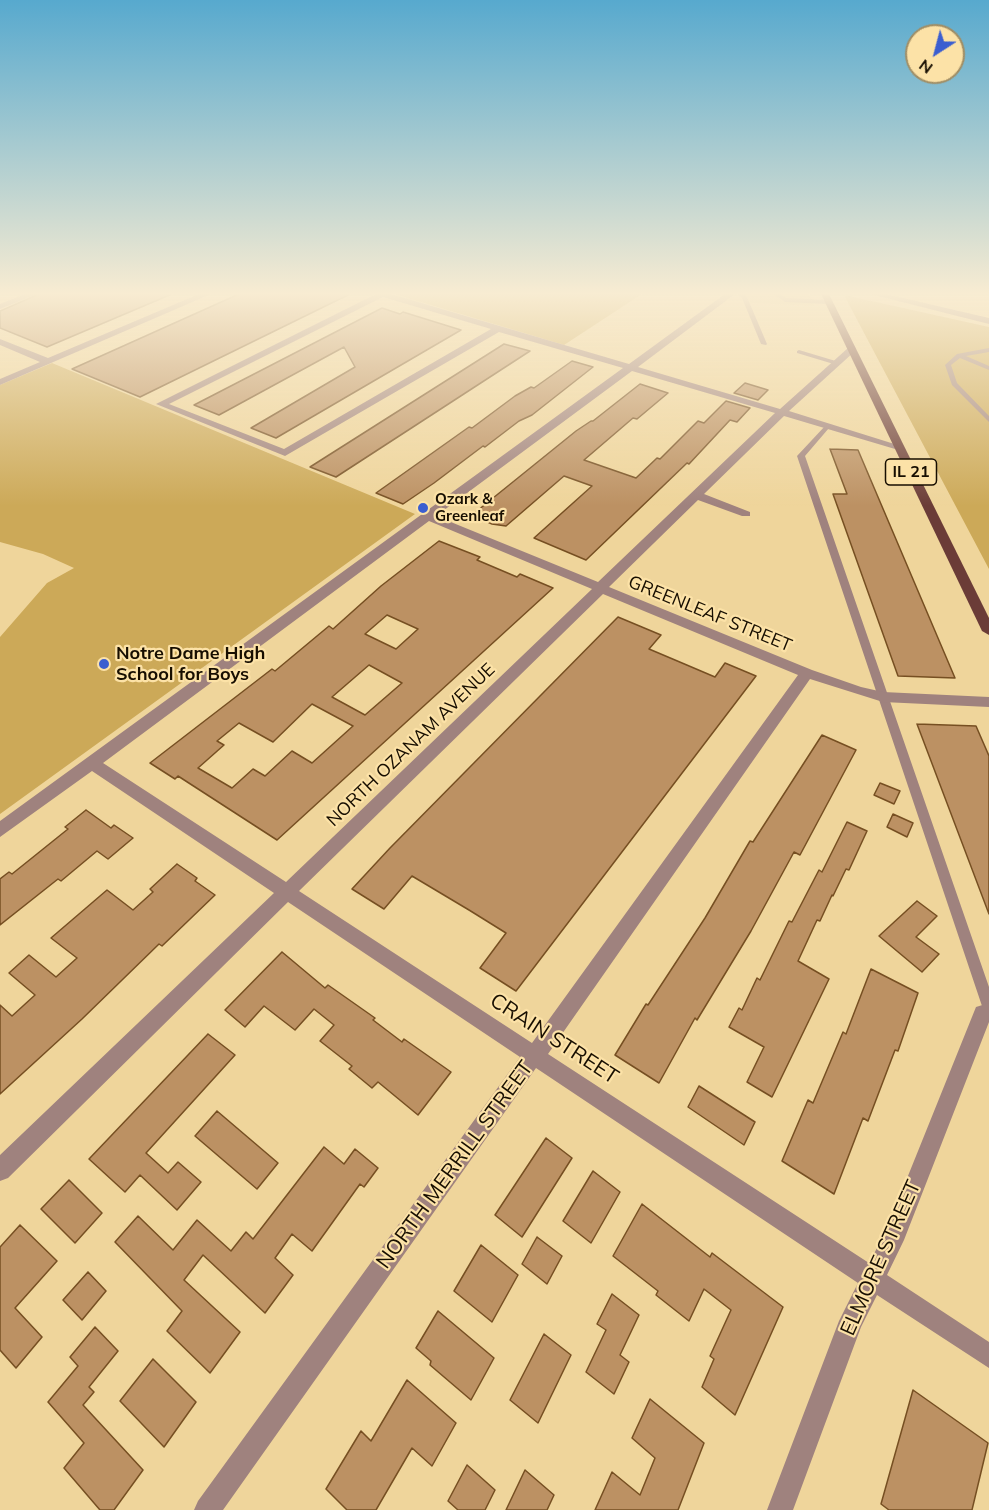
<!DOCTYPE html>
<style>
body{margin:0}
#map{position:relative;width:989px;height:1510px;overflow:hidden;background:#efd59b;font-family:Mulish,sans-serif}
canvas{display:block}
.north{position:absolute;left:905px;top:24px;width:60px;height:60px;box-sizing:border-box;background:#fce2a7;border:2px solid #a08d64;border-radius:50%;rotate:216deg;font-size:16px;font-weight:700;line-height:24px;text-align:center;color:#170e00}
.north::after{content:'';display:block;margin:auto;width:21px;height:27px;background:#3b5ed0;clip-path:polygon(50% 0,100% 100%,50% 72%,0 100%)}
</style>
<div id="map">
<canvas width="989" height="1510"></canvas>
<div class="north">N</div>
</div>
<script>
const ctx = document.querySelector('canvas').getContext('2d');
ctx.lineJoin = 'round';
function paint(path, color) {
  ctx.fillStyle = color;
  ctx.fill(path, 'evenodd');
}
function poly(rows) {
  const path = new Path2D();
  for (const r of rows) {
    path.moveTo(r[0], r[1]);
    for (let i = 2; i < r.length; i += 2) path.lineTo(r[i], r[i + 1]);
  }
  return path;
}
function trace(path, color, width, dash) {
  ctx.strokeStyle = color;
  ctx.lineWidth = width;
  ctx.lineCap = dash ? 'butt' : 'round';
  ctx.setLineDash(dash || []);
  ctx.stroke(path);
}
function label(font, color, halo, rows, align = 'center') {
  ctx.font = font + ' Mulish,sans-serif';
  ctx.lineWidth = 4.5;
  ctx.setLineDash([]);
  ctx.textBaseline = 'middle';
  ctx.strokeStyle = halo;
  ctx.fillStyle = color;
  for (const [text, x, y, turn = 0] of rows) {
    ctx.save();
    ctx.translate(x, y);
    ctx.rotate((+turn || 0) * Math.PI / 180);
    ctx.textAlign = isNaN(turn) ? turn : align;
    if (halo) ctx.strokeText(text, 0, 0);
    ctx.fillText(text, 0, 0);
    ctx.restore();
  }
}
paint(poly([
 [744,294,809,294,815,306,751,303]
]), '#e9cc8a');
paint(poly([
 [394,294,642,294,564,345],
 [849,296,989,327,989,569,845,297],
 [52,363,415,514,0,814,0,637,47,583,74,568,43,554,0,542,0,385]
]), '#cca958');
const building = poly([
 [39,294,172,294,47,347,0,328,0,311,39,294],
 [239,294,350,294,140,397,72,369,239,294],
 [382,308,400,314,403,312,461,330,276,438,251,428,355,367,344,347,219,415,194,405,382,308],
 [504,344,530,351,336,477,310,467,504,344],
 [572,361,593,367,532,415,519,421,485,447,483,446,434,483,403,504,376,493,469,427,472,428,515,396,531,387,534,388,572,361],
 [745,383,768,390,758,400,734,393,745,383],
 [640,384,668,393,637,419,633,418,584,460,636,478,657,458,660,459,698,421,704,423,726,401,750,408,737,422,730,420,689,464,687,463,586,560,534,538,592,486,564,476,506,526,492,524,472,515,576,431,591,421,593,421,640,384],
 [830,449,858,450,955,678,898,676,833,494,847,494,830,449],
 [439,541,480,557,477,560,517,577,520,574,553,588,277,840,178,776,175,779,150,763,272,669,275,671,329,626,333,629,381,586,439,541],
 [387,615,418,629,396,649,365,634,387,615],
 [369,665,402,683,365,715,332,697,369,665],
 [312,704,353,726,312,763,292,751,265,776,253,769,232,788,198,768,224,745,217,741,239,723,273,742,312,704],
 [618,617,661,635,649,649,675,660,715,677,725,663,756,676,516,991,480,968,506,933,469,910,412,876,384,909,352,889,390,848,618,617],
 [917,724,976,726,989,756,989,914,917,724],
 [822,735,856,750,800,855,794,852,751,931,697,1020,695,1018,659,1083,615,1055,646,1004,648,1005,705,918,750,841,753,842,822,735],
 [880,783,900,791,894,804,874,795,880,783],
 [86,810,111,828,114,825,133,838,108,859,97,851,61,881,58,879,0,925,0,879,9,872,12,874,68,829,65,827,86,810],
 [893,814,913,823,907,837,887,827,893,814],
 [847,822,867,831,849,870,846,869,833,896,832,895,820,921,817,920,798,961,829,979,772,1097,747,1082,764,1047,729,1027,739,1008,742,1010,757,978,760,980,789,921,792,922,819,870,822,872,847,822],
 [177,864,197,878,195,881,215,895,162,946,159,944,82,1019,0,1094,0,1005,12,1016,35,995,9,973,29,955,56,977,77,958,51,938,107,890,133,910,153,892,150,889,177,864],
 [917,901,937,916,916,937,939,954,922,972,879,936,917,901],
 [282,952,325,988,328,985,375,1018,373,1020,402,1042,404,1039,451,1072,418,1115,378,1082,372,1088,349,1069,352,1066,320,1041,334,1025,314,1009,295,1030,264,1006,245,1027,225,1010,282,952],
 [871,969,918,993,898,1051,895,1050,868,1121,863,1118,834,1194,782,1161,808,1100,813,1103,843,1032,846,1034,871,969],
 [208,1034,235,1055,146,1153,168,1173,178,1162,201,1182,177,1210,140,1175,125,1192,89,1159,208,1034],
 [699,1086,755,1122,744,1145,688,1107,699,1086],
 [217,1111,278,1163,257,1189,195,1136,217,1111],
 [546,1138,572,1158,522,1237,495,1215,546,1138],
 [324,1147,344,1164,355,1149,378,1168,364,1187,360,1184,312,1251,292,1234,275,1258,293,1275,265,1313,203,1255,184,1280,240,1332,210,1373,167,1331,182,1311,115,1242,138,1216,173,1250,197,1220,231,1251,246,1232,253,1239,324,1147],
 [593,1171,620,1192,591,1243,563,1221,593,1171],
 [69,1180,102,1213,75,1243,41,1209,69,1180],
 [642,1204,710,1257,712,1253,783,1307,735,1415,702,1387,714,1359,710,1356,731,1310,704,1289,689,1321,656,1295,658,1291,613,1256,642,1204],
 [20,1225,57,1261,15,1308,42,1337,16,1368,0,1350,0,1247,20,1225],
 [537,1237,562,1256,547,1284,522,1264,537,1237],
 [481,1245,518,1275,492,1322,454,1291,481,1245],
 [88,1272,106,1291,82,1320,63,1300,88,1272],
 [612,1294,639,1315,620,1355,629,1362,614,1394,586,1372,606,1330,597,1324,612,1294],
 [438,1311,494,1358,471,1400,430,1365,431,1361,416,1348,438,1311],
 [95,1327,118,1351,89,1387,94,1392,83,1405,143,1470,114,1510,100,1510,64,1468,84,1443,48,1402,78,1366,70,1357,95,1327],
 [544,1334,571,1355,538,1423,510,1400,544,1334],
 [153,1359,196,1402,164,1447,120,1401,153,1359],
 [407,1380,456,1423,432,1466,412,1448,376,1510,347,1510,326,1489,361,1431,371,1441,407,1380],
 [913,1390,988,1443,972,1510,889,1510,881,1504,913,1390],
 [650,1399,704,1443,678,1510,595,1510,612,1472,640,1495,655,1458,632,1438,650,1399],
 [467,1465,495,1490,485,1510,458,1510,448,1501,467,1465],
 [525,1470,554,1495,547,1510,506,1510,525,1470]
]);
paint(building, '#bc9163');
trace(building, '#764f22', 1.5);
paint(poly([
 [737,294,744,294,747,297,767,344,766,345,761,344,742,298,737,294],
 [774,294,780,294,786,298,828,300,831,302,828,304,785,302,774,294],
 [989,348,989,352,966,356,989,366,989,370,960,358,951,365,957,383,989,416,989,422,952,385,945,365,957,354,989,348],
 [799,350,839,362,840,363,837,365,797,353,797,351,799,350],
 [827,425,829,426,829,428,805,456,989,987,989,1012,984,1010,982,1006,797,456,825,426,827,425]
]), '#9f827e');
paint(poly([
 [25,294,37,294,0,309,0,304,25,294],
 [199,294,211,294,0,385,0,379,40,362,0,345,0,339,48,358,199,294],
 [376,294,391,294,629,364,725,294,735,294,638,367,780,409,848,348,854,348,854,352,789,411,904,447,895,449,784,416,704,494,750,512,750,516,742,516,698,500,609,587,812,670,861,687,883,692,989,697,989,707,883,702,810,679,548,1054,869,1263,885,1233,976,1007,989,1003,989,1022,904,1240,887,1275,989,1342,989,1368,877,1295,861,1327,793,1510,767,1510,839,1321,858,1283,536,1068,223,1510,194,1510,198,1501,520,1057,288,902,8,1178,0,1181,0,1155,274,893,92,771,0,837,0,821,623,368,499,332,285,456,156,404,376,294],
 [383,297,491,329,284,449,169,404,383,297],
 [632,371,775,413,598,582,436,516,632,371],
 [429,521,592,589,286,882,103,763,429,521],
 [603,594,798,675,532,1043,299,891,603,594],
 [870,294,886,294,989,318,989,324,870,294]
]), '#9f827e');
paint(poly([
 [821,294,829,294,989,618,989,635,982,631,821,294]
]), '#6b3c37');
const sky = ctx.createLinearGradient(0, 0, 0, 506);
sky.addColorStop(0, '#57a9ce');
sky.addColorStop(0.58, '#f8ecd2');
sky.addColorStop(1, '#f8ecd200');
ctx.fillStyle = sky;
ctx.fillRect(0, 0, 989, 506);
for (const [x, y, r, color] of [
 [423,508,6,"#3b5ed0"],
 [104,664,6,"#3b5ed0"]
]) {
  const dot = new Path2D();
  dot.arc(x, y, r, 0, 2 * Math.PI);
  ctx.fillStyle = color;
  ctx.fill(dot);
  trace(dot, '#fce2a7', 2);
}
label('bold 15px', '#170e00', '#fce2a7', [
 ["Ozark &",435,499],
 ["Greenleaf",435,516]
], 'left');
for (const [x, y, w] of [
 [911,472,51]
]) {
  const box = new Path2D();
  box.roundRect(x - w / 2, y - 13, w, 26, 4.5);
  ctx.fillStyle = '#fce2a7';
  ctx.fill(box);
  trace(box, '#170e00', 1.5);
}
label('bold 16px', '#170e00', null, [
 ["IL 21",911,472]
]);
label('18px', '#170e00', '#fce2a7', [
 ["GREENLEAF STREET",710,614,22],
 ["NORTH OZANAM AVENUE",411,745,-44]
]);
label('bold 18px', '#170e00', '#fce2a7', [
 ["Notre Dame High",116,654],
 ["School for Boys",116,675]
], 'left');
label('21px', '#170e00', '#fce2a7', [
 ["CRAIN STREET",554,1039,33],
 ["NORTH MERRILL STREET",455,1165,-54],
 ["ELMORE STREET",881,1258,-66]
]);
</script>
